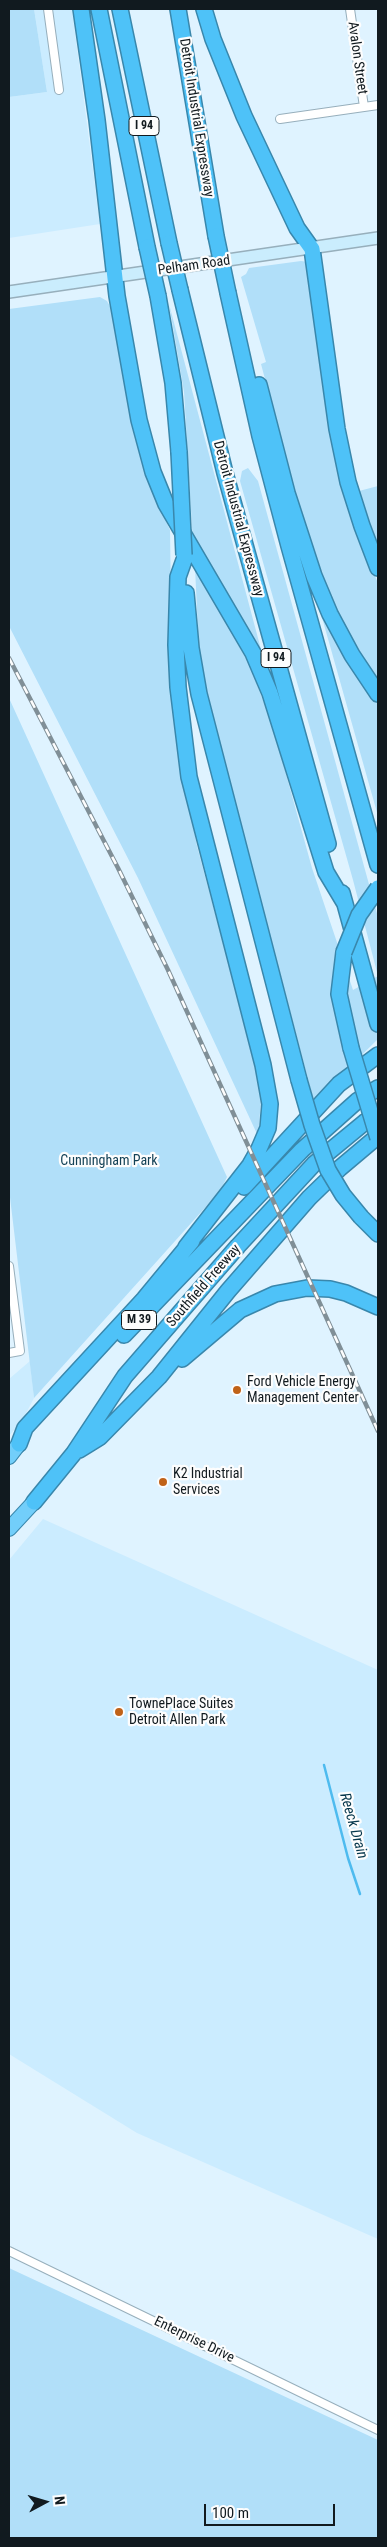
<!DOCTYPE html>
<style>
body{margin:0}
#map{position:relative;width:387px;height:2547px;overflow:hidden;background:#dff3ff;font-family:"Roboto Condensed",sans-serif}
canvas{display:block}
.frame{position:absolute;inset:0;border:10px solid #111a1f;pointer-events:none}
.north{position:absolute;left:20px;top:2477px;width:50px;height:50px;-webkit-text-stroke:4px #fdfdfd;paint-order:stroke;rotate:84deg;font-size:14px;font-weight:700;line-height:20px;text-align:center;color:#111a1f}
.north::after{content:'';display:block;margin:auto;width:18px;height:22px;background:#111a1f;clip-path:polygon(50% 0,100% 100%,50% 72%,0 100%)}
.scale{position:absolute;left:204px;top:2504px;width:131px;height:22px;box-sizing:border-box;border:2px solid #111a1f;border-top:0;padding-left:6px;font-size:15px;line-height:18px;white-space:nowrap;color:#111a1f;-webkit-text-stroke:4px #fdfdfd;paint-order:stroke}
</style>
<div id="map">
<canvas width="387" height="2547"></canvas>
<div class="frame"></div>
<div class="north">N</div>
<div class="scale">100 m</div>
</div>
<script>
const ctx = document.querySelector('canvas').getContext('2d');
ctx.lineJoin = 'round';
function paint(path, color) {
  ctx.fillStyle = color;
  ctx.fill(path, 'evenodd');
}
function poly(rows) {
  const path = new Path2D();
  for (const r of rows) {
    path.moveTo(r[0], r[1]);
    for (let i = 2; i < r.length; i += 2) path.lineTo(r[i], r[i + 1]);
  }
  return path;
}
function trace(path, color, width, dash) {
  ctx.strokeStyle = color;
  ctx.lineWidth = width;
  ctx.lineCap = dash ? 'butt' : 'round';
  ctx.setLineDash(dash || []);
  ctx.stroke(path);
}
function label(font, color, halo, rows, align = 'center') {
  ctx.font = font + ' "Roboto Condensed",sans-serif';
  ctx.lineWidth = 4.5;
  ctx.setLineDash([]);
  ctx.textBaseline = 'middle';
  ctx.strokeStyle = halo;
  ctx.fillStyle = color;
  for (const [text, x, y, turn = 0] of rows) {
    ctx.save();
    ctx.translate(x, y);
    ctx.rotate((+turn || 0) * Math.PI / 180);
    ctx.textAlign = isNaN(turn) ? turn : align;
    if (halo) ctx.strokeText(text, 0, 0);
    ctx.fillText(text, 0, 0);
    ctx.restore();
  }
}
paint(poly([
 [34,9,72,9,100,224,9,238,9,97,47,92],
 [30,1361,34,1398,22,1421,9,1436,9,1379],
 [43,1519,378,1670,378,2239,137,2133,9,2054,9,1560]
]), '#cbecff');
paint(poly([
 [9,9,34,9,47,92,9,97],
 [301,261,308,262,364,551,378,583,378,683,349,637,318,567,292,480,261,364,266,362,241,277,246,274,249,268],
 [100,297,107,301,112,310,135,436,155,498,170,530,171,601,179,754,197,846,262,1089,258,1136,138,878,9,626,9,309],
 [169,304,263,657,193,544,184,392],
 [248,468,258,481,378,917,378,1039,321,1095,313,1098,208,700,199,654,195,567,250,666,273,727,312,868,353,990,378,976,353,880,240,481,242,471],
 [378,486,378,549,359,491],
 [321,614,324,614,363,683,378,705,378,816],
 [9,698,227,1177,220,1191,34,1398,9,1189],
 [9,2268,378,2440,378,2538,9,2538]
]), '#b1dff9');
trace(poly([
 [324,1765,348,1858,360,1894]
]), '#4ebbef', 2.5);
const minor = poly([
 [48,9,59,90],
 [350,9,364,107],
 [280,119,378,105],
 [9,1266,20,1351,9,1353],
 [9,2251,378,2430]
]);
const secondary = poly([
 [9,292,378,238]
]);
const trunk = poly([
 [9,1457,19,1444],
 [9,1529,34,1502]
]);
const motorway = poly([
 [81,9,97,120,117,296,139,420,153,472,166,504,253,653,270,693,326,872,344,902],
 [99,9,147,247],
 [120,9,169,243],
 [178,9,216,236],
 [204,9,213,39,244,116,297,228,312,249,337,429,348,482,362,526,378,568],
 [180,290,225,473,328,844],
 [228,293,260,436,289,546,378,865],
 [158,296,173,383,179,452],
 [259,385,287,493,314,576,330,614,352,655,378,694],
 [184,560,178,577,176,645,178,687,189,777,263,1065,270,1104,268,1128,259,1149,250,1165,186,1247],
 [186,593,191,648,199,694,299,1080],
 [342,893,378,1024],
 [344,952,339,994,351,1048],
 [244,1187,339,1084,378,1055],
 [361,1217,378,1234],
 [124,1335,302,1150,357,1101,378,1088],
 [182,1359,240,1310,275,1294,307,1288,330,1289,346,1293,378,1307],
 [19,1444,25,1428,144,1299,192,1241],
 [79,1450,100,1437,159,1377,228,1291,309,1198,340,1168,378,1136],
 [34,1502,74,1453,125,1376,238,1246,314,1164,365,1122,378,1114]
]);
trace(minor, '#97afbc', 10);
trace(secondary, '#97afbc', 14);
trace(trunk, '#3987ac', 16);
trace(motorway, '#3987ac', 18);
trace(minor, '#fff', 8);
trace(secondary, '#caedfd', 11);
trace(trunk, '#72cefa', 14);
trace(motorway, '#4ec2f8', 15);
const rail = poly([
 [9,658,118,868,168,970,378,1431]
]);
trace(rail, '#808f97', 4.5);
trace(rail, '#fdfdfd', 2.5, [8]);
const motorwayBridge = poly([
 [216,236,228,293],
 [169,243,180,290],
 [147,247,158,296],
 [179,452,184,555],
 [344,952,359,915,378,888],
 [351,1048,378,1138],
 [299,1080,312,1125,328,1170,343,1195,361,1217]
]);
trace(motorwayBridge, '#3987ac', 18, []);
trace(motorwayBridge, '#4ec2f8', 15);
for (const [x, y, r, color] of [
 [237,1390,5,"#c06218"],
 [163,1482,5,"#c06218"],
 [119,1712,5,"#c06218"]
]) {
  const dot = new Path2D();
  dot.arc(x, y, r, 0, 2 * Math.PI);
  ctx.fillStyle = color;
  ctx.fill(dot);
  trace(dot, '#fdfdfd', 2);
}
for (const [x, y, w] of [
 [144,126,30],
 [276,658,30],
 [139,1320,35]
]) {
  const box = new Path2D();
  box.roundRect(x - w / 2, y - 9.5, w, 19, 4);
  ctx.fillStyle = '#fdfdfd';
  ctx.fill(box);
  trace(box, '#111a1f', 1);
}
label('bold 12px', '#111a1f', null, [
 ["I 94",144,126],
 ["I 94",276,658],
 ["M 39",139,1320]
]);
label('14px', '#111a1f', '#fdfdfd', [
 ["Avalon Street",357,58,82],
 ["Detroit Industrial Expressway",196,118,81],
 ["Pelham Road",194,266,-8],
 ["Detroit Industrial Expressway",238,519,75],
 ["Southfield Freeway",204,1286,-49],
 ["Enterprise Drive",194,2340,26]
]);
label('14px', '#144257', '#fdfdfd', [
 ["Cunningham Park",109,1161]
]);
label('14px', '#111a1f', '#fdfdfd', [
 ["Ford Vehicle Energy",247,1382],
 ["Management Center",247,1398],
 ["K2 Industrial",173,1474],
 ["Services",173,1490],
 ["TownePlace Suites",129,1704],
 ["Detroit Allen Park",129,1720]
], 'left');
label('italic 15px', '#07384d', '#fdfdfd', [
 ["Reeck Drain",353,1826,74]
]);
</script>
